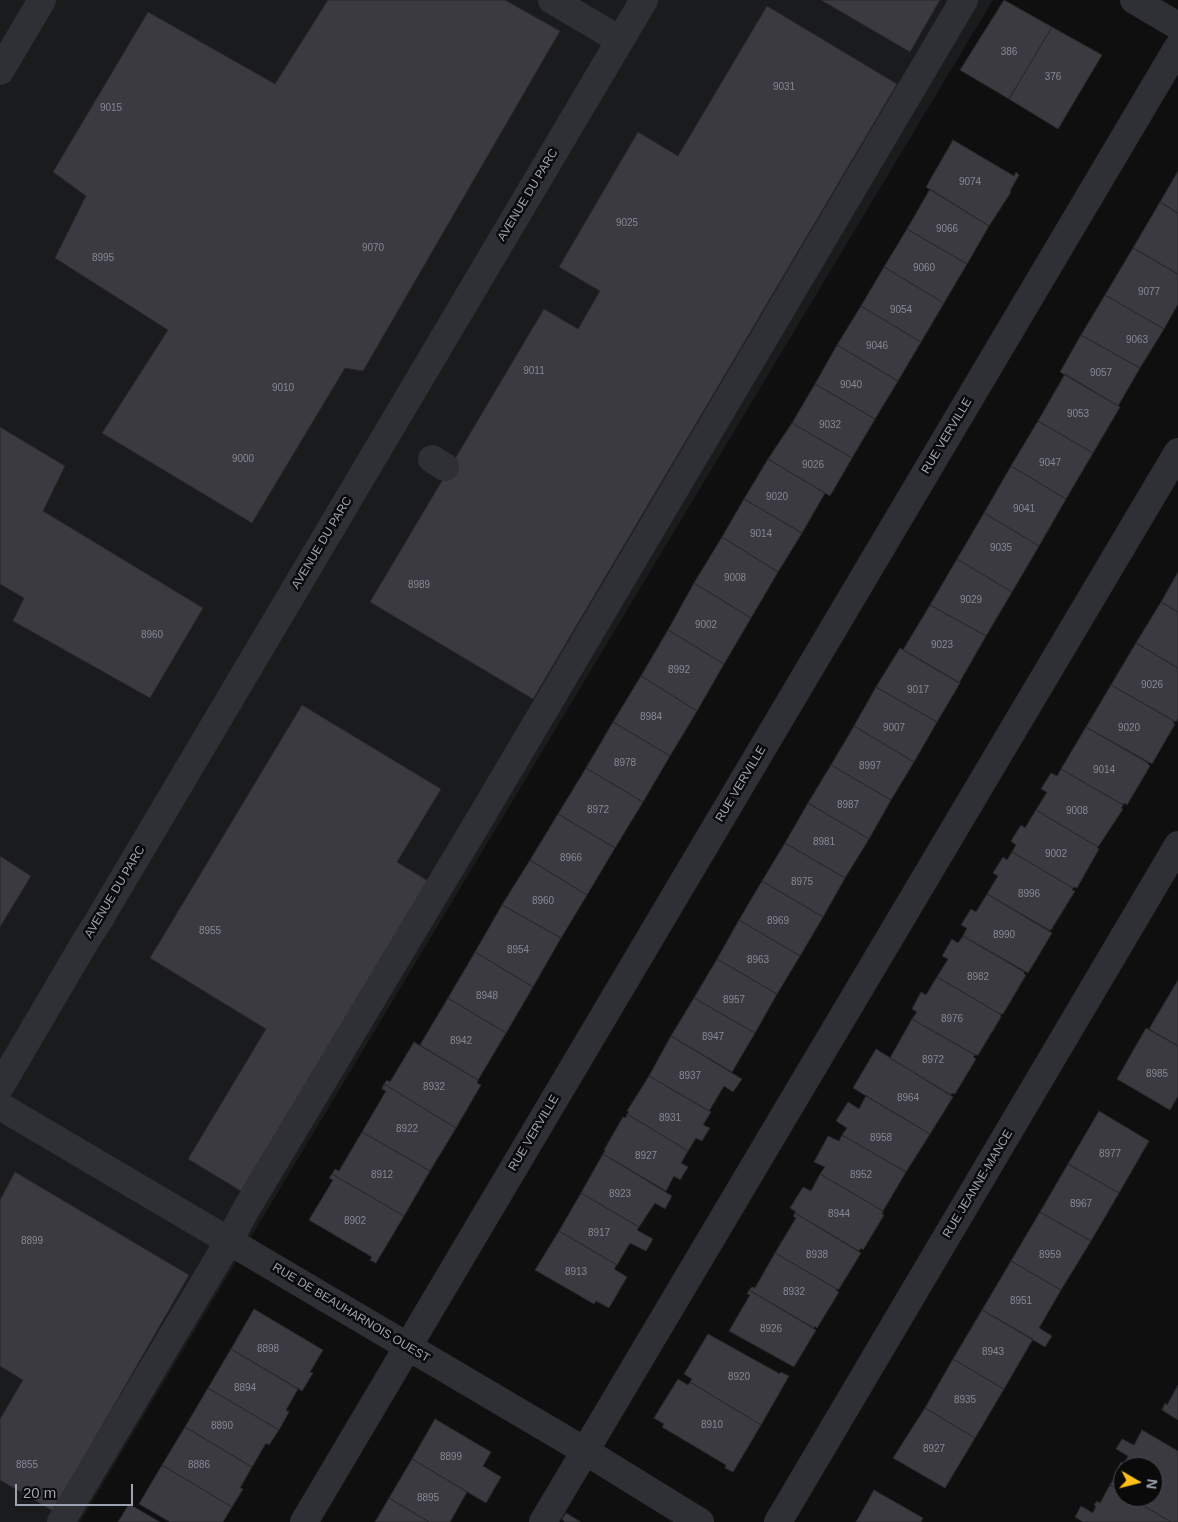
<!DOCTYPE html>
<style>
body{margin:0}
#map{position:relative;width:1178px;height:1522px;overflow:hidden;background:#0f0f10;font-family:Helvetica,sans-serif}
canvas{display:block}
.north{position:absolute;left:1113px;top:1457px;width:50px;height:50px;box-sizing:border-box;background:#0a0a0b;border:1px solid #45474e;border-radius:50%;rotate:98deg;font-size:14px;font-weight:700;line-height:20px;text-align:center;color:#9ea3b3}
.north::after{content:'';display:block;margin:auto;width:18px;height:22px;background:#ffbe18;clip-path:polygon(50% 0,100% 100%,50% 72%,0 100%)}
.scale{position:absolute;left:15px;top:1484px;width:118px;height:22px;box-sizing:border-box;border:2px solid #9ea3b3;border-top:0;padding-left:6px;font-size:15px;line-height:18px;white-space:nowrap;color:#9ea3b3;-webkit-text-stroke:4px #0a0a0b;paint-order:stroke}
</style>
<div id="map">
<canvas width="1178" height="1522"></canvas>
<div class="north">N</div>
<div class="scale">20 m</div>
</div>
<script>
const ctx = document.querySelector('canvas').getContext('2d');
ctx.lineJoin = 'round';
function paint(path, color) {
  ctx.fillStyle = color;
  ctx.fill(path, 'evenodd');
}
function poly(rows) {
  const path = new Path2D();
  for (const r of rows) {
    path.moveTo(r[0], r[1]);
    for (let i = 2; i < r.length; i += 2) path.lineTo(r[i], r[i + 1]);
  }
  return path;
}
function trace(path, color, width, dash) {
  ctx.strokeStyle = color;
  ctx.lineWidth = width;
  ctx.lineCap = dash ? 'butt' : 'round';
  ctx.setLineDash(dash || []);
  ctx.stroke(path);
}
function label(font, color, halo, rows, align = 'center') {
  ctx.font = font + ' Helvetica,sans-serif';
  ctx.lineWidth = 5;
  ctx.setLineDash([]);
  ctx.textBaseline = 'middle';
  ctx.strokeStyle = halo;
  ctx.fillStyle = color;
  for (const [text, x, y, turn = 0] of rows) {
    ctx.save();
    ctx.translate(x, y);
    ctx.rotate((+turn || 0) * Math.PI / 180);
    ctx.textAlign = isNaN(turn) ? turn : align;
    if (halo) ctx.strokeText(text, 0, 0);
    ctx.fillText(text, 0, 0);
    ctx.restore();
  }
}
paint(poly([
 [0,0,993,0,80,1522,0,1522]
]), '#1a1b1d');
const building = poly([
 [328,0,505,0,560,31,363,371,345,368,252,523,102,433,168,330,55,258,86,196,53,172,148,12,275,84,328,0],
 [821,0,940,0,910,52,821,0],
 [1004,0,1052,27,1009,99,960,70,1004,0],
 [767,6,897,84,533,699,370,602,544,309,578,329,600,291,559,267,638,132,678,156,767,6],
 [1052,27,1102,55,1058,129,1009,99,1052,27],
 [953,140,1014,176,1016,172,1019,175,1010,191,1011,192,989,226,926,187,953,140],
 [1178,171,1178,213,1160,202,1178,171],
 [930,189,989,226,967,264,907,229,930,189],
 [1160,202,1178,213,1178,274,1133,248,1160,202],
 [907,229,967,264,944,303,884,267,907,229],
 [1133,248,1178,274,1178,304,1164,329,1105,295,1133,248],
 [884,267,944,303,921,342,861,306,884,267],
 [1105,295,1164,329,1140,368,1081,335,1105,295],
 [861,306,921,342,898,381,837,345,861,306],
 [1081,335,1140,368,1118,406,1060,372,1081,335],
 [837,345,898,381,875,419,815,384,837,345],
 [1065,374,1120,407,1093,453,1038,421,1065,374],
 [815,384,875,419,852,458,792,423,815,384],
 [1038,421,1093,453,1066,499,1011,466,1038,421],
 [792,423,852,458,830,496,768,459,792,423],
 [0,427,65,466,43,511,203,608,150,698,13,621,24,598,0,584,0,427],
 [768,459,825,493,802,533,744,499,768,459],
 [1011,466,1066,499,1039,546,984,513,1011,466],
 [744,499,802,533,778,572,722,537,744,499],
 [984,513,1039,546,1012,592,957,559,984,513],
 [722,537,778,572,751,618,694,583,722,537],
 [957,559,1012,592,986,636,930,605,957,559],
 [1178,572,1178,612,1161,602,1178,572],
 [694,583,751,618,724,664,668,630,694,583],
 [1161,602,1178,612,1178,668,1136,643,1161,602],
 [930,605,986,636,959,683,903,650,930,605],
 [668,630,724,664,697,711,641,676,668,630],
 [1136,643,1178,668,1178,719,1176,722,1111,685,1136,643],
 [900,648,960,683,937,722,876,687,900,648],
 [641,676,697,711,670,756,613,722,641,676],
 [1111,685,1174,721,1173,723,1175,724,1152,764,1086,727,1111,685],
 [876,687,937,722,914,762,854,726,876,687],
 [302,705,441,789,397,862,428,881,241,1191,188,1159,266,1029,150,958,302,705],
 [613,722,670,756,643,802,586,768,613,722],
 [854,726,914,762,891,800,831,765,854,726],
 [1086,727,1148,763,1148,764,1150,766,1127,805,1124,803,1123,805,1061,769,1086,727],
 [831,765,891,800,869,839,808,803,831,765],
 [586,768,643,802,615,848,558,814,586,768],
 [1061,769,1123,805,1121,808,1123,809,1098,847,1036,810,1047,792,1041,789,1051,773,1057,776,1061,769],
 [808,803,869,839,845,878,785,843,808,803],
 [1036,810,1098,847,1097,848,1099,849,1077,888,1074,887,1073,888,1012,852,1016,845,1011,841,1021,825,1025,828,1036,810],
 [558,814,615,848,587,895,530,860,558,814],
 [785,843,845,878,823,917,762,881,785,843],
 [1012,852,1073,888,1072,890,1075,891,1051,930,1049,930,987,894,998,876,993,873,1003,857,1007,860,1012,852],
 [0,856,31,876,0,927,0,856],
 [530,860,587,895,561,938,502,905,530,860],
 [762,881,823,917,800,956,739,920,762,881],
 [987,894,1052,933,1028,973,963,936,967,928,961,925,971,909,976,912,987,894],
 [502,905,561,938,533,987,475,952,502,905],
 [739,920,800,956,777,994,717,959,739,920],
 [963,936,1024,972,1024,974,1026,975,1003,1014,1000,1014,937,977,948,959,942,956,952,939,958,943,963,936],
 [475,952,533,987,506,1033,448,998,475,952],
 [717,959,777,994,755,1033,694,998,717,959],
 [937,977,1000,1014,1001,1017,978,1055,975,1055,912,1019,917,1012,912,1009,921,992,926,995,937,977],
 [1178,980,1178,1046,1149,1029,1178,980],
 [448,998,506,1033,478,1080,420,1045,448,998],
 [694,998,755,1033,732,1072,671,1036,694,998],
 [912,1019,975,1055,973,1057,976,1059,955,1094,952,1093,951,1095,890,1058,912,1019],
 [1146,1028,1178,1046,1178,1096,1170,1110,1117,1079,1146,1028],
 [671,1036,742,1079,733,1092,724,1086,709,1111,649,1076,671,1036],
 [414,1042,478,1080,477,1083,481,1085,456,1128,384,1084,387,1080,390,1082,414,1042],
 [876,1049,953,1097,930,1134,853,1088,876,1049],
 [649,1076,711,1112,703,1125,710,1128,702,1141,696,1138,688,1151,627,1114,629,1112,627,1111,649,1076],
 [384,1084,456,1128,430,1171,362,1132,386,1091,382,1089,384,1084],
 [866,1096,930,1134,906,1172,842,1135,847,1128,836,1121,848,1102,859,1109,866,1096],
 [1099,1111,1149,1141,1119,1193,1068,1164,1099,1111],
 [627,1114,688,1151,681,1163,688,1167,680,1180,674,1176,666,1191,603,1154,605,1151,604,1150,623,1117,626,1118,627,1114],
 [362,1132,430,1171,404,1216,332,1174,335,1169,339,1171,362,1132],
 [842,1135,906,1172,883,1211,820,1174,825,1167,814,1162,828,1136,839,1141,842,1135],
 [603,1154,672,1196,665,1209,655,1203,639,1227,581,1193,603,1154],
 [1068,1164,1119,1193,1091,1241,1040,1212,1068,1164],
 [15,1172,189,1275,53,1511,0,1480,0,1419,23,1380,0,1366,0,1200,15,1172],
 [332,1174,404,1216,376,1263,370,1260,372,1257,309,1220,333,1180,329,1178,332,1174],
 [820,1174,883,1211,882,1214,884,1215,863,1250,861,1248,859,1251,795,1213,796,1212,790,1208,803,1187,811,1191,820,1174],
 [581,1193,639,1227,637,1230,653,1239,646,1251,630,1243,617,1265,559,1231,581,1193],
 [1040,1212,1091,1241,1061,1290,1011,1261,1040,1212],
 [795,1213,861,1253,839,1289,837,1289,775,1253,796,1218,793,1216,795,1213],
 [559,1231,617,1265,614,1269,627,1277,609,1308,596,1301,594,1304,535,1270,559,1231],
 [775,1253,837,1289,836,1290,839,1292,817,1328,815,1326,814,1328,749,1290,752,1287,755,1288,775,1253],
 [1011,1261,1061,1290,1039,1328,1052,1336,1045,1347,982,1310,1011,1261],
 [749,1290,816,1330,794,1367,729,1331,750,1295,747,1294,749,1290],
 [254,1309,323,1350,310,1372,313,1373,302,1391,231,1349,254,1309],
 [982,1310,1033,1339,1004,1389,953,1359,982,1310],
 [708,1334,780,1374,781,1372,789,1376,761,1425,690,1382,692,1379,684,1374,708,1334],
 [231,1349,298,1389,286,1410,289,1412,279,1430,208,1388,231,1349],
 [953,1359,1004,1389,975,1438,925,1408,953,1359],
 [678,1379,688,1385,690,1382,761,1425,733,1472,725,1468,726,1465,662,1427,664,1424,654,1418,678,1379],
 [1178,1385,1178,1420,1162,1410,1165,1403,1167,1405,1178,1385],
 [208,1388,279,1430,269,1445,266,1443,252,1467,185,1427,208,1388],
 [925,1408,975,1438,945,1488,893,1458,925,1408],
 [435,1419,491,1452,483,1466,501,1477,486,1503,412,1459,435,1419],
 [185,1427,252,1467,240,1488,243,1489,232,1507,162,1465,185,1427],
 [1142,1430,1178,1451,1178,1522,1171,1522,1129,1497,1153,1497,1153,1467,1123,1467,1123,1493,1110,1485,1121,1467,1119,1466,1121,1462,1124,1464,1128,1456,1116,1449,1122,1439,1134,1445,1142,1430],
 [412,1459,467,1492,450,1522,429,1522,389,1498,412,1459],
 [162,1465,232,1507,223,1522,170,1522,139,1504,162,1465],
 [1110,1485,1123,1493,1123,1497,1129,1497,1171,1522,1083,1522,1075,1517,1081,1506,1093,1513,1096,1506,1094,1505,1097,1501,1100,1503,1110,1485],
 [874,1490,923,1518,921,1522,856,1522,874,1490],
 [389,1498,429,1522,375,1522,389,1498],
 [129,1504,160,1522,118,1522,129,1504],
 [566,1513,581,1522,565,1522,562,1519,566,1513]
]);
paint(building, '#3a3a40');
trace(building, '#29282c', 1);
trace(poly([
 [552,0,620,40],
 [1134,0,1178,26],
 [0,71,42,0],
 [432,459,445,467],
 [0,1087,88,937,96,925,644,0],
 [0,1106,585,1451,700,1522],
 [61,1522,229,1241,245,1211,475,827,964,0],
 [304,1522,1178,47],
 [543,1522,1178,452],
 [778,1522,1178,845]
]), '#2f3035', 28);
label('10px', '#858996', null, [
 ["386",1009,52],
 ["376",1053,77],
 ["9031",784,87],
 ["9015",111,108],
 ["9074",970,182],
 ["9025",627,223],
 ["9066",947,229],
 ["9070",373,248],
 ["8995",103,258],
 ["9060",924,268],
 ["9077",1149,292],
 ["9054",901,310],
 ["9063",1137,340],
 ["9046",877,346],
 ["9011",534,371],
 ["9057",1101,373],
 ["9040",851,385],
 ["9010",283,388],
 ["9053",1078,414],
 ["9032",830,425],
 ["9000",243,459],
 ["9047",1050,463],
 ["9026",813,465],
 ["9020",777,497],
 ["9041",1024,509],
 ["9014",761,534],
 ["9035",1001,548],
 ["9008",735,578],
 ["8989",419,585],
 ["9029",971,600],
 ["9002",706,625],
 ["8960",152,635],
 ["9023",942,645],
 ["8992",679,670],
 ["9026",1152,685],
 ["9017",918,690],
 ["8984",651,717],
 ["9007",894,728],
 ["9020",1129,728],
 ["8978",625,763],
 ["8997",870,766],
 ["9014",1104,770],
 ["8987",848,805],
 ["8972",598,810],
 ["9008",1077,811],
 ["8981",824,842],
 ["9002",1056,854],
 ["8966",571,858],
 ["8975",802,882],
 ["8996",1029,894],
 ["8960",543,901],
 ["8969",778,921],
 ["8955",210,931],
 ["8990",1004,935],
 ["8954",518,950],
 ["8963",758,960],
 ["8982",978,977],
 ["8948",487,996],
 ["8957",734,1000],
 ["8976",952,1019],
 ["8947",713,1037],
 ["8942",461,1041],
 ["8972",933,1060],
 ["8985",1157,1074],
 ["8937",690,1076],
 ["8932",434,1087],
 ["8964",908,1098],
 ["8931",670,1118],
 ["8922",407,1129],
 ["8958",881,1138],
 ["8977",1110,1154],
 ["8927",646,1156],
 ["8912",382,1175],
 ["8952",861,1175],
 ["8923",620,1194],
 ["8967",1081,1204],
 ["8944",839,1214],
 ["8902",355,1221],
 ["8917",599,1233],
 ["8899",32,1241],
 ["8938",817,1255],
 ["8959",1050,1255],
 ["8913",576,1272],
 ["8932",794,1292],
 ["8951",1021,1301],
 ["8926",771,1329],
 ["8898",268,1349],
 ["8943",993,1352],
 ["8920",739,1377],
 ["8894",245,1388],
 ["8935",965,1400],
 ["8910",712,1425],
 ["8890",222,1426],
 ["8927",934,1449],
 ["8899",451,1457],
 ["8855",27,1465],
 ["8886",199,1465],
 ["8895",428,1498]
]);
label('12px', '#9ea3b3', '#0a0a0b', [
 ["AVENUE DU PARC",528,195,-59],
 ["RUE VERVILLE",947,436,-59],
 ["AVENUE DU PARC",322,543,-59],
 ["RUE VERVILLE",741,784,-59],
 ["AVENUE DU PARC",115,892,-59],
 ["RUE VERVILLE",534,1133,-59],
 ["RUE JEANNE-MANCE",978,1184,-59],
 ["RUE DE BEAUHARNOIS OUEST",351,1313,31]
]);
</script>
